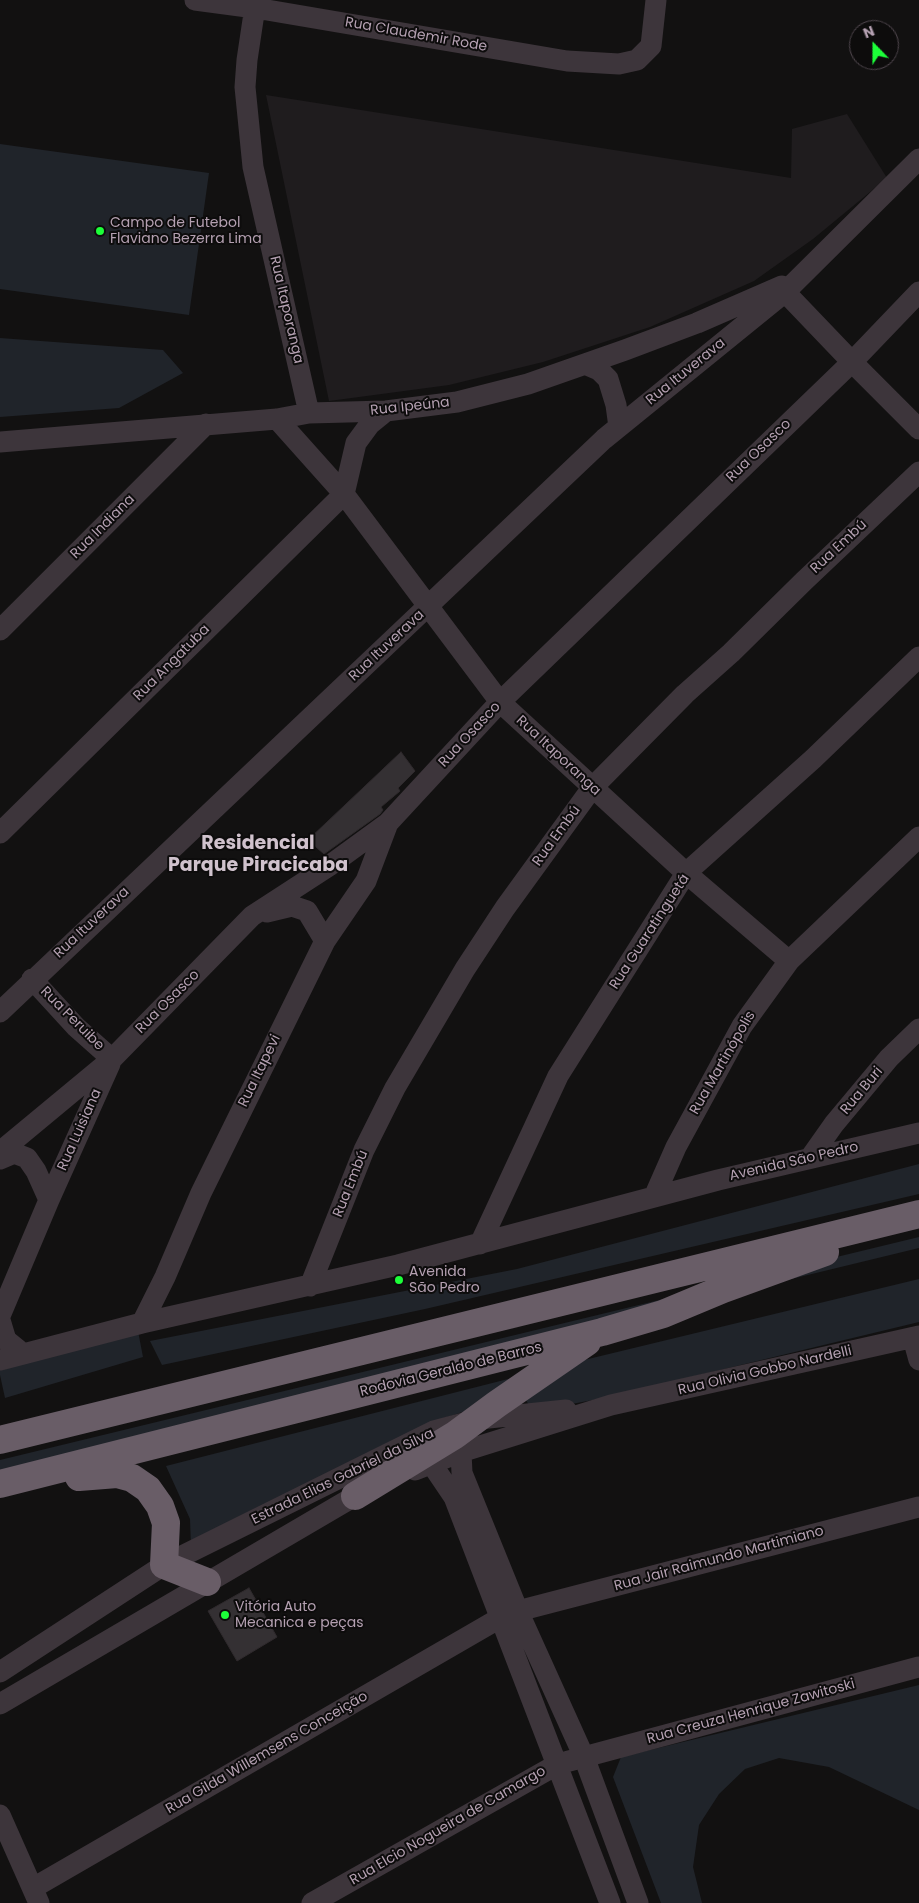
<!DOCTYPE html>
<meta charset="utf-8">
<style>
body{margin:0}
#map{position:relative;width:919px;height:1903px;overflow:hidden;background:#121111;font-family:Poppins,sans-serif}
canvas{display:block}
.north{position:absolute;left:849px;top:20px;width:50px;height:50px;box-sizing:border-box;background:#0d0c0c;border:1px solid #50474e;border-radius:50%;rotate:338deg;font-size:14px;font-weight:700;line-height:20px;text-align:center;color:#b4a0b1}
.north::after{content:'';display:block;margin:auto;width:18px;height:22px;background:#1cff39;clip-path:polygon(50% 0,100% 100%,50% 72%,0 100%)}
</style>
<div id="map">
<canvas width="919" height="1903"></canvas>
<div class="north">N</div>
</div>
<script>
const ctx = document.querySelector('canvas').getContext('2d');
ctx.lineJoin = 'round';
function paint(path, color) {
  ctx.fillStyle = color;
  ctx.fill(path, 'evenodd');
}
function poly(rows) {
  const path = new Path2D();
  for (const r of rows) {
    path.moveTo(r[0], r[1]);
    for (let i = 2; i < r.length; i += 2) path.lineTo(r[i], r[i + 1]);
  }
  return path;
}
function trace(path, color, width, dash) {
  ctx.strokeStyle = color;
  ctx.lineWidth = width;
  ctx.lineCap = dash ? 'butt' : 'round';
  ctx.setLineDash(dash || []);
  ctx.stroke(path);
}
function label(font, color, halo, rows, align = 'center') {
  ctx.font = font + ' Poppins,sans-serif';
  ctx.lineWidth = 4;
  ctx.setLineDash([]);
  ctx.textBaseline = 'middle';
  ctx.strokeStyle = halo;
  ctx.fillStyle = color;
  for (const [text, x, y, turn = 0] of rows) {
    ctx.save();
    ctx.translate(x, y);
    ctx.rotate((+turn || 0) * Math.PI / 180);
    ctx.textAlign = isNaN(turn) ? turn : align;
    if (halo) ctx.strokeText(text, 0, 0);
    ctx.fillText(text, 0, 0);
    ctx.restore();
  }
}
paint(poly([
 [266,95,791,178,792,129,847,114,887,178,813,239,754,281,650,327,543,362,449,385,329,401]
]), '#1f1c1e');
paint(poly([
 [0,144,209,173,189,315,0,289],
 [0,338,163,350,183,373,119,408,0,417],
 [919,1164,919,1194,425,1309,162,1365,150,1341,517,1269],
 [919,1237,919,1248,0,1471,0,1460],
 [919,1279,919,1322,604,1398,566,1405,531,1409,526,1400,580,1361],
 [138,1331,143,1357,5,1398,0,1375,0,1366],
 [512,1378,472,1409,444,1418,191,1547,190,1519,166,1466],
 [919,1685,919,1810,829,1767,779,1758,745,1769,719,1794,699,1825,693,1867,702,1903,661,1903,613,1777,621,1757]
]), '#20242a');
const building = poly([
 [401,752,415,771,398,788,400,791,381,807,383,810,380,814,324,854,308,840,401,752],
 [249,1588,277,1637,237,1661,208,1611,249,1588]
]);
paint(building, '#343033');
trace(building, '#2f2a2d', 1);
trace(poly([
 [195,0,255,8,567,61,619,64,637,60,651,46,656,0],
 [256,0,247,60,245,87,253,167,309,413],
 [785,292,852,362,919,429],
 [585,364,599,370,608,379,616,405,619,427],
 [277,419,344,494,500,702,686,873,789,961],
 [0,442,277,419,309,413,386,411,457,402,528,384,625,350,697,323,782,286],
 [0,630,206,424],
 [0,833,344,494,356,443,370,424,386,411],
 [267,912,292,906,307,911,325,941],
 [32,979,76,1027,112,1059],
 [0,1012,604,439,785,292,919,159],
 [0,1152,112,1059,252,916,329,866,388,823,500,702,852,362,919,292],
 [810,1158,834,1124,889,1058,919,1029],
 [0,1159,14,1153,27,1158,36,1171,49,1200],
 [654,1197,676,1147,742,1026,789,961,919,837],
 [480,1244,558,1076,686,873,813,759,919,657],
 [310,1286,364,1150,395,1088,465,969,505,908,592,788,685,694,731,653,804,581,919,472],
 [0,1316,49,1200,110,1064],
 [0,1320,6,1340,22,1353],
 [142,1323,165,1277,201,1193,325,941,366,881,388,823],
 [913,1338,919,1360],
 [0,1360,142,1323,398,1265,718,1180,919,1133],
 [461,1452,462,1473,518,1611,584,1757,638,1903],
 [431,1463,454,1497,610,1903],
 [415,1470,461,1452,611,1405,919,1336],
 [0,1672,164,1565,434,1431,479,1419,566,1410],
 [0,1704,355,1496,368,1490],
 [0,1815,39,1903],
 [33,1888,500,1618,518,1611,919,1507],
 [312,1903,558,1764,919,1667]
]), '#3d353b', 21);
trace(poly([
 [0,1440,919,1214],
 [79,1477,117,1474,132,1478,148,1489,160,1506,166,1523,164,1565,207,1582],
 [0,1484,602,1332,663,1314,723,1289,825,1252],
 [355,1496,455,1435,497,1404,587,1342]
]), '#695d67', 28);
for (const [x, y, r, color] of [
 [100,231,5,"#1cff39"],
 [399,1280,5,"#1cff39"],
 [225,1615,5,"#1cff39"]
]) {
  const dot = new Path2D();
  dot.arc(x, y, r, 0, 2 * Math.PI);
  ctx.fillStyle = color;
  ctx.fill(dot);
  trace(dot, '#0d0c0c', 2);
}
label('14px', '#b4a0b1', '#0d0c0c', [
 ["Rua Claudemir Rode",416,35,10],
 ["Rua Itaporanga",286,310,77],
 ["Rua Ituverava",686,372,-39],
 ["Rua Ipeúna",410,407,-6],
 ["Rua Osasco",759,451,-44],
 ["Rua Indiana",103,527,-45],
 ["Rua Embú",839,547,-43],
 ["Rua Ituverava",387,646,-43],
 ["Rua Angatuba",172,663,-45],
 ["Rua Osasco",470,735,-47],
 ["Rua Itaporanga",558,756,43],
 ["Rua Embú",557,836,-54],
 ["Rua Ituverava",92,923,-43],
 ["Rua Guaratinguetá",650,932,-57],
 ["Rua Osasco",168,1002,-45],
 ["Rua Peruibe",72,1019,45],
 ["Rua Martinópolis",723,1063,-60],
 ["Rua Itapevi",260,1071,-64],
 ["Rua Buri",862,1091,-50],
 ["Rua Luisiana",80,1130,-66],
 ["Avenida São Pedro",794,1162,-13],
 ["Rua Embú",351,1184,-68],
 ["Rodovia Geraldo de Barros",451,1370,-14],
 ["Rua Olivia Gobbo Nardelli",765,1371,-13],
 ["Estrada Elias Gabriel da Silva",343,1477,-26],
 ["Rua Jair Raimundo Martimiano",719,1559,-15],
 ["Rua Creuza Henrique Zawitoski",751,1712,-15],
 ["Rua Gilda Willemsens Conceição",267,1753,-30],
 ["Rua Elcio Nogueira de Camargo",448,1826,-30]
]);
label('14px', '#b4a0b1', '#0d0c0c', [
 ["Campo de Futebol",110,223],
 ["Flaviano Bezerra Lima",110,239],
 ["Avenida",409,1272],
 ["São Pedro",409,1288],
 ["Vitória Auto",235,1607],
 ["Mecanica e peças",235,1623]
], 'left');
label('bold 19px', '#d0c2cd', '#0d0c0c', [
 ["Residencial",258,844],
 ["Parque Piracicaba",258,866]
]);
</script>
